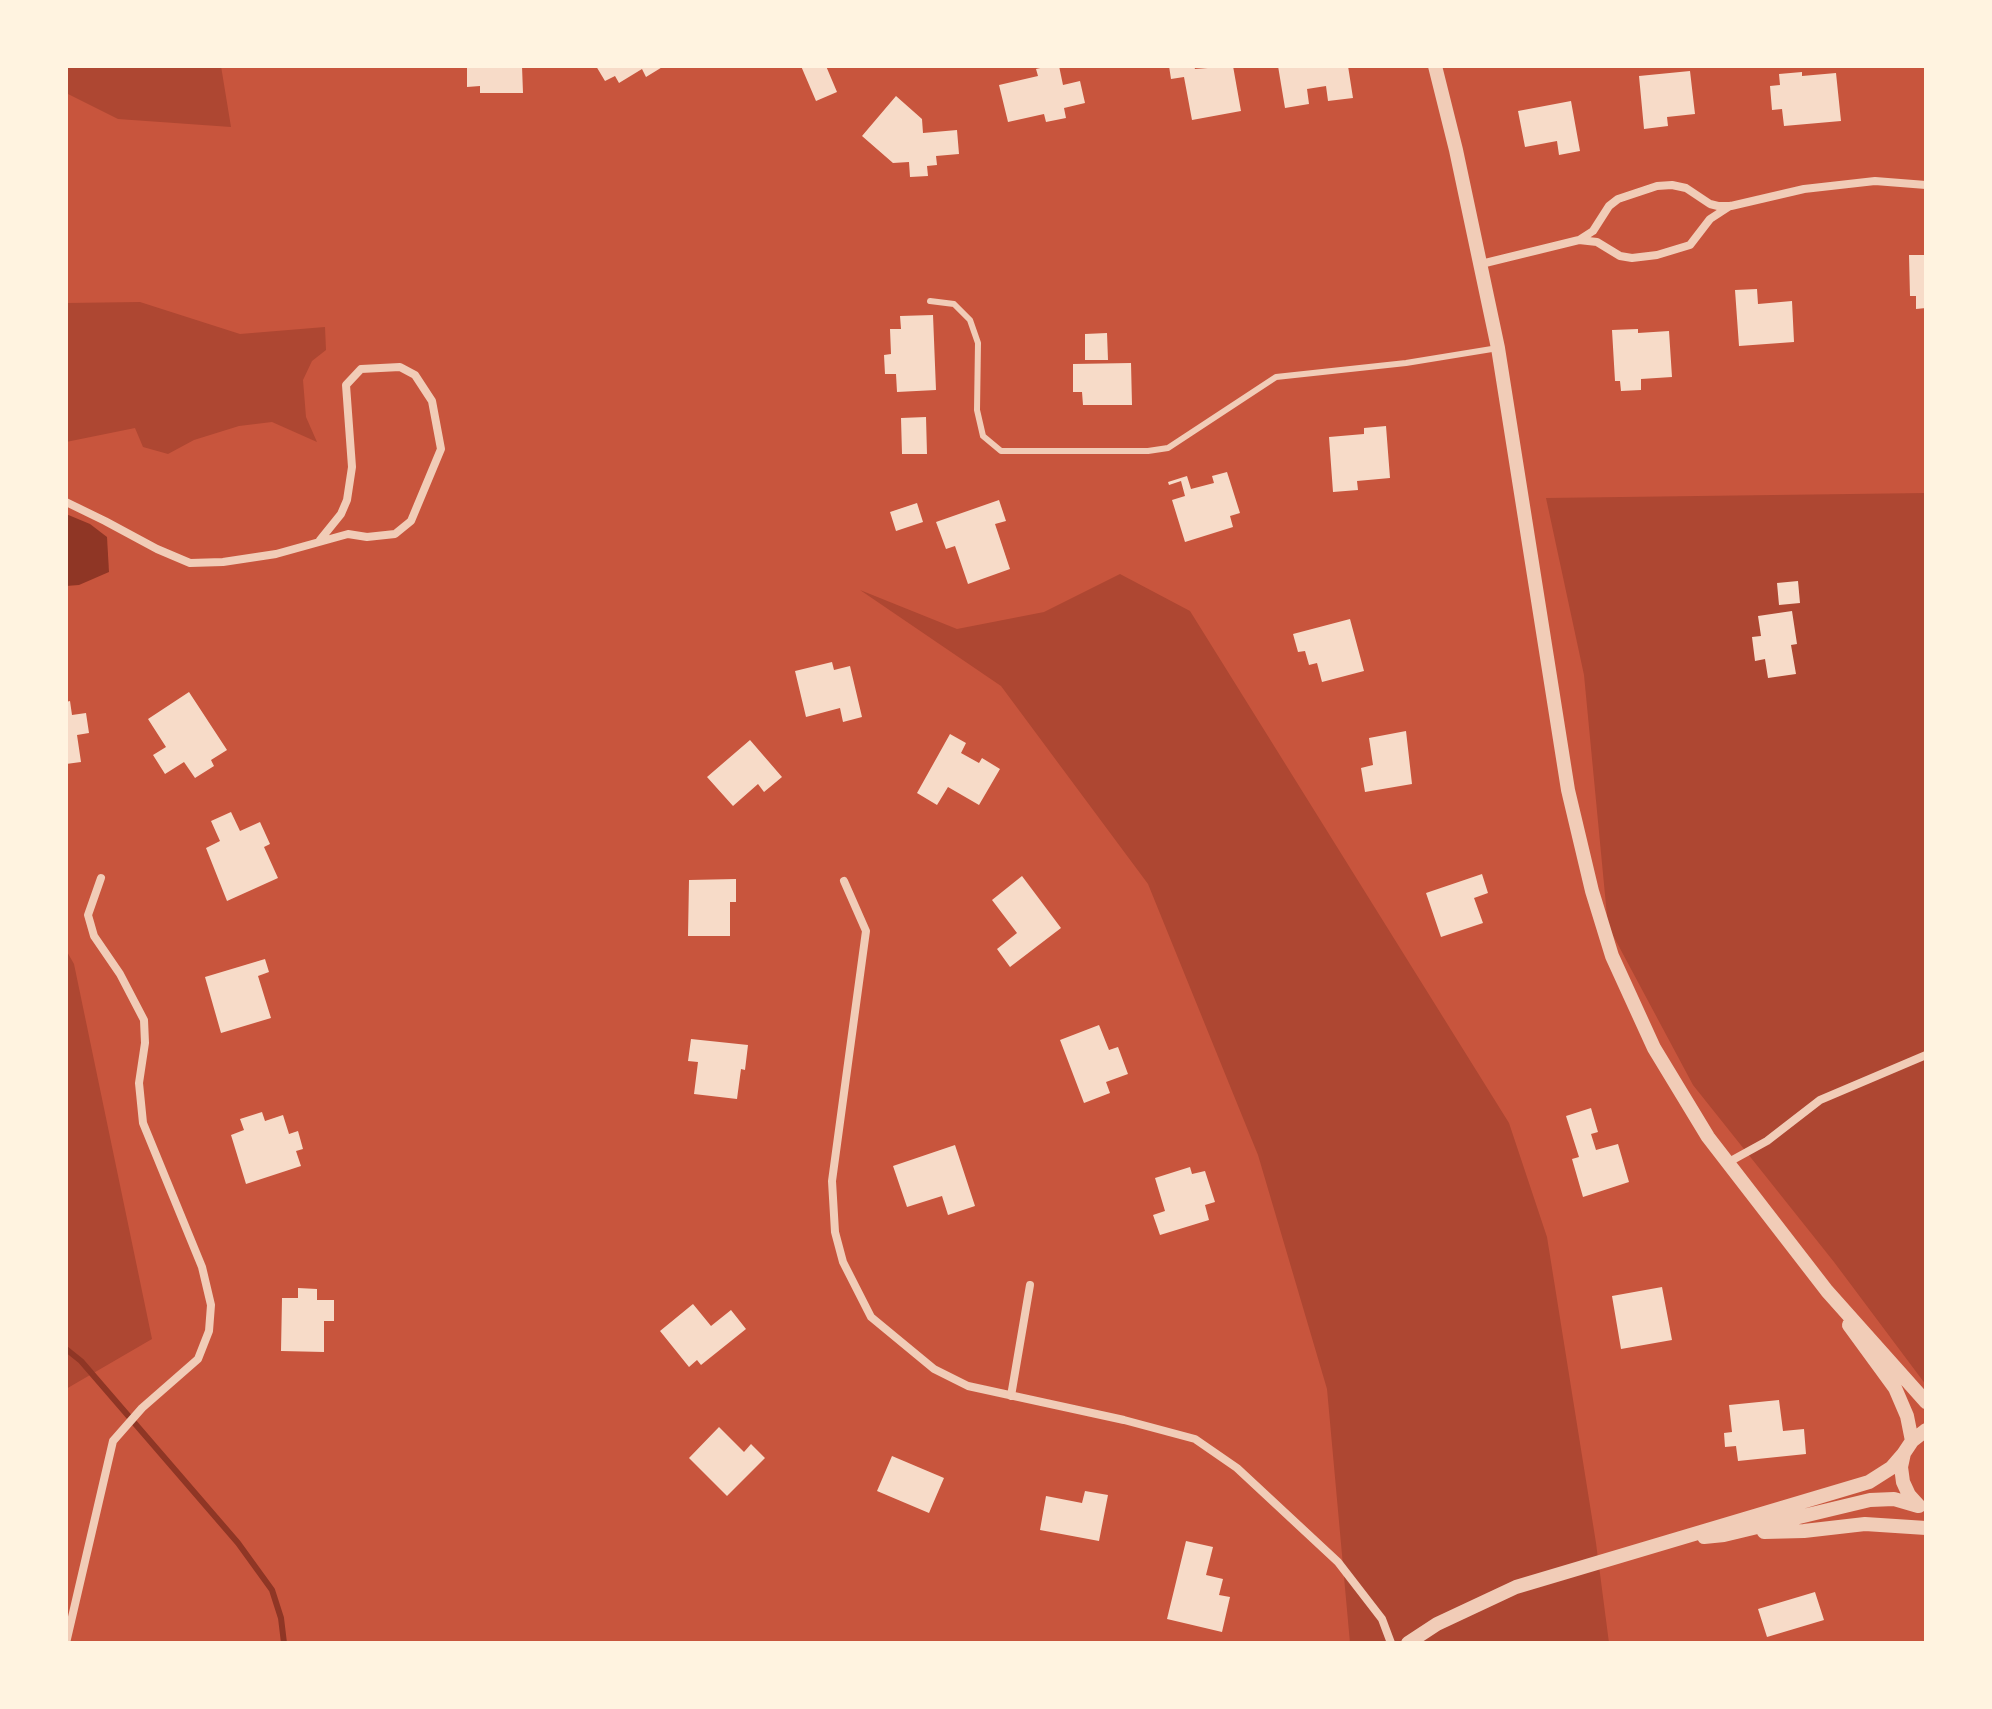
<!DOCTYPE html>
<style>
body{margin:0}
#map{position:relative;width:1992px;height:1709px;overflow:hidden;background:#c8553d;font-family:"PT Sans Narrow",sans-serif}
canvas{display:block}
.frame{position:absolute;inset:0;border:68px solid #fff3e0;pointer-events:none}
</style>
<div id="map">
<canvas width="1992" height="1709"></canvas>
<div class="frame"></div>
</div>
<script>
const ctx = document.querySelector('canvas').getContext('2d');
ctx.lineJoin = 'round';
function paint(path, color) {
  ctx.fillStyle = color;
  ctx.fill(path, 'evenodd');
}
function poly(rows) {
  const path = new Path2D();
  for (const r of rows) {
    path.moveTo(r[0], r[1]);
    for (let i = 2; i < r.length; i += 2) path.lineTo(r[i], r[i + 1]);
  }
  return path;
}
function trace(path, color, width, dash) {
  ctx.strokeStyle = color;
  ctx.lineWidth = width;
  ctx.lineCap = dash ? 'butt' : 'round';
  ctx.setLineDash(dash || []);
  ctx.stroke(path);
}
paint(poly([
 [66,66,221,66,231,127,118,119,66,93],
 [140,302,240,334,325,327,326,350,312,361,303,380,306,417,317,442,272,422,239,426,194,440,168,454,143,447,135,428,66,442,66,303],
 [1926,493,1926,1385,1834,1262,1693,1085,1608,926,1584,675,1546,498],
 [1120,574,1190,611,1509,1123,1547,1237,1596,1543,1609,1643,1350,1643,1327,1389,1258,1155,1148,884,1001,686,860,590,957,629,1044,612],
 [66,950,74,964,152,1339,66,1389]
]), '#ae4732');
paint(poly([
 [66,514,90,524,107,537,109,572,79,585,66,586]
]), '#8f3625');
trace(poly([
 [66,1349,81,1361,238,1543,272,1590,281,1618,284,1643]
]), '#8f3625', 6);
paint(poly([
 [467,66,522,66,523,93,480,93,480,86,467,87],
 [596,66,664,66,646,77,642,69,619,83,615,76,605,81],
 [801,66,826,66,837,92,816,101],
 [1049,66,1059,66,1063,85,1080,81,1085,103,1064,108,1066,118,1046,122,1044,114,1008,122,999,85,1038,76,1036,69],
 [1169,66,1194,66,1195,69,1233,66,1241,111,1192,120,1184,77,1171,79],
 [1278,66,1348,66,1353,98,1328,101,1326,86,1307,89,1309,104,1285,108],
 [1690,71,1695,114,1667,117,1668,126,1644,129,1639,76],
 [1802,72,1802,76,1836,73,1841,121,1784,126,1782,109,1772,110,1770,86,1780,85,1779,74],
 [896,96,922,119,923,133,957,130,959,154,936,156,937,165,927,166,928,176,910,177,909,162,893,163,862,136],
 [1571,101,1580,151,1559,155,1557,141,1525,147,1518,111],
 [1909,255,1926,255,1926,308,1916,309,1916,296,1910,296],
 [1757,289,1758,304,1792,301,1794,342,1739,346,1735,290],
 [933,315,936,390,897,392,896,374,885,374,884,355,891,354,890,329,901,329,900,316],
 [1638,329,1638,333,1669,331,1672,377,1641,379,1641,390,1621,391,1620,381,1615,381,1612,330],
 [1107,333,1108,360,1085,360,1085,334],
 [1131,363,1132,405,1083,405,1082,392,1073,392,1073,364],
 [926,417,927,454,902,454,901,418],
 [1386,426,1390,478,1357,481,1358,490,1333,492,1329,437,1364,434,1364,428],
 [1227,472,1240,513,1230,516,1233,527,1185,542,1172,500,1185,496,1181,481,1169,485,1168,482,1187,476,1191,489,1214,483,1212,476],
 [999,500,1006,521,995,524,1010,569,968,584,955,546,946,549,936,522],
 [917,503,923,522,896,531,890,512],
 [1798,581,1800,603,1779,605,1777,583],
 [1792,611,1797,644,1791,645,1796,674,1768,678,1765,659,1755,661,1752,637,1761,636,1758,616],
 [1350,619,1364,671,1322,682,1317,663,1309,665,1305,651,1298,652,1293,634],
 [832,662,834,670,850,666,862,717,843,722,840,708,806,717,795,671],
 [189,692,227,750,211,760,214,766,195,778,184,762,165,774,153,755,166,747,148,719],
 [70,701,72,715,86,713,89,733,77,735,81,762,66,764,66,702],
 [1406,731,1412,784,1365,792,1361,768,1373,765,1369,738],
 [950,734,966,743,961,753,979,763,982,758,1000,769,979,805,948,787,937,805,917,793],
 [750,740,782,777,764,792,758,784,733,806,707,777],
 [231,812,240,831,260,822,270,844,264,847,278,878,227,901,206,848,220,841,211,821],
 [1482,874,1488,893,1474,898,1483,923,1441,937,1426,893],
 [1022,876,1061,928,1010,967,997,949,1017,933,992,900],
 [736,879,736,902,730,902,730,936,688,936,689,880],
 [265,959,269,972,258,976,271,1018,221,1033,205,977],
 [1099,1025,1109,1050,1118,1047,1128,1074,1106,1082,1110,1093,1084,1103,1060,1040],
 [691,1039,748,1045,745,1070,741,1069,737,1099,694,1094,698,1062,688,1061],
 [1591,1108,1598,1132,1591,1134,1596,1150,1618,1144,1629,1182,1583,1197,1572,1159,1579,1157,1566,1116],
 [262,1112,265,1121,283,1115,289,1134,298,1131,303,1149,296,1151,301,1166,246,1184,231,1135,244,1130,240,1119],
 [955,1145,975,1206,948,1215,942,1196,907,1207,893,1166],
 [1190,1167,1192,1174,1205,1171,1215,1202,1205,1205,1209,1220,1160,1235,1153,1215,1165,1211,1155,1178],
 [1662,1287,1672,1340,1621,1349,1612,1296],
 [298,1288,317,1289,317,1300,334,1300,334,1321,324,1321,324,1352,281,1351,282,1298,298,1298],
 [693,1304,711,1326,731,1310,746,1329,701,1365,697,1360,689,1367,660,1331],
 [1779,1400,1783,1431,1804,1429,1806,1454,1738,1461,1736,1446,1725,1447,1724,1433,1732,1432,1729,1405],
 [719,1427,744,1452,751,1444,765,1458,727,1496,689,1458],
 [892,1456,944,1478,929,1513,877,1491],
 [1085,1491,1108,1495,1099,1541,1040,1530,1046,1496,1082,1503],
 [1186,1541,1213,1547,1206,1575,1223,1579,1219,1595,1230,1597,1222,1632,1167,1619],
 [1815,1592,1824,1620,1767,1637,1758,1609]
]), '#f7dbc8');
trace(poly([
 [930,301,954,304,970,320,978,343,977,410,983,436,1001,451,1148,451,1168,448,1276,377,1406,363,1498,348]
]), '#f1ccb7', 6);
trace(poly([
 [1579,240,1593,231,1609,206,1618,199,1657,186,1672,185,1686,188,1710,204,1718,206,1731,206,1804,189,1875,181,1926,185],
 [1481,264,1579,240,1597,242,1620,256,1632,258,1657,255,1690,245,1710,219,1730,206],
 [66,502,105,521,157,549,190,563,223,562,276,554,348,534,367,537,395,534,411,521,441,449,432,401,415,375,400,367,361,369,346,385,352,467,347,500,341,514,320,540],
 [844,881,866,931,832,1181,835,1232,843,1262,871,1317,934,1369,968,1386,1124,1420,1195,1439,1237,1468,1338,1562,1382,1619,1391,1643],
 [1727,1163,1767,1141,1820,1100,1926,1055],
 [1011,1396,1030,1285],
 [66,1643,113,1441,142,1408,198,1359,209,1331,211,1305,202,1267,143,1123,139,1083,145,1043,144,1020,120,974,94,936,88,915,101,878]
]), '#f1ccb7', 8);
trace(poly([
 [1435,66,1456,150,1498,348,1568,790,1592,891,1612,956,1654,1048,1708,1137,1827,1291,1926,1402],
 [1849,1325,1895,1388,1907,1416,1912,1441],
 [1919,1506,1909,1495,1903,1482,1901,1467,1904,1453,1912,1441,1926,1430],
 [1764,1532,1804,1531,1865,1524,1926,1528],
 [1704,1537,1724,1535,1870,1500,1894,1499,1918,1506],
 [1408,1643,1437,1624,1516,1587,1869,1482,1891,1468,1904,1453]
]), '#f1ccb7', 14);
</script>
